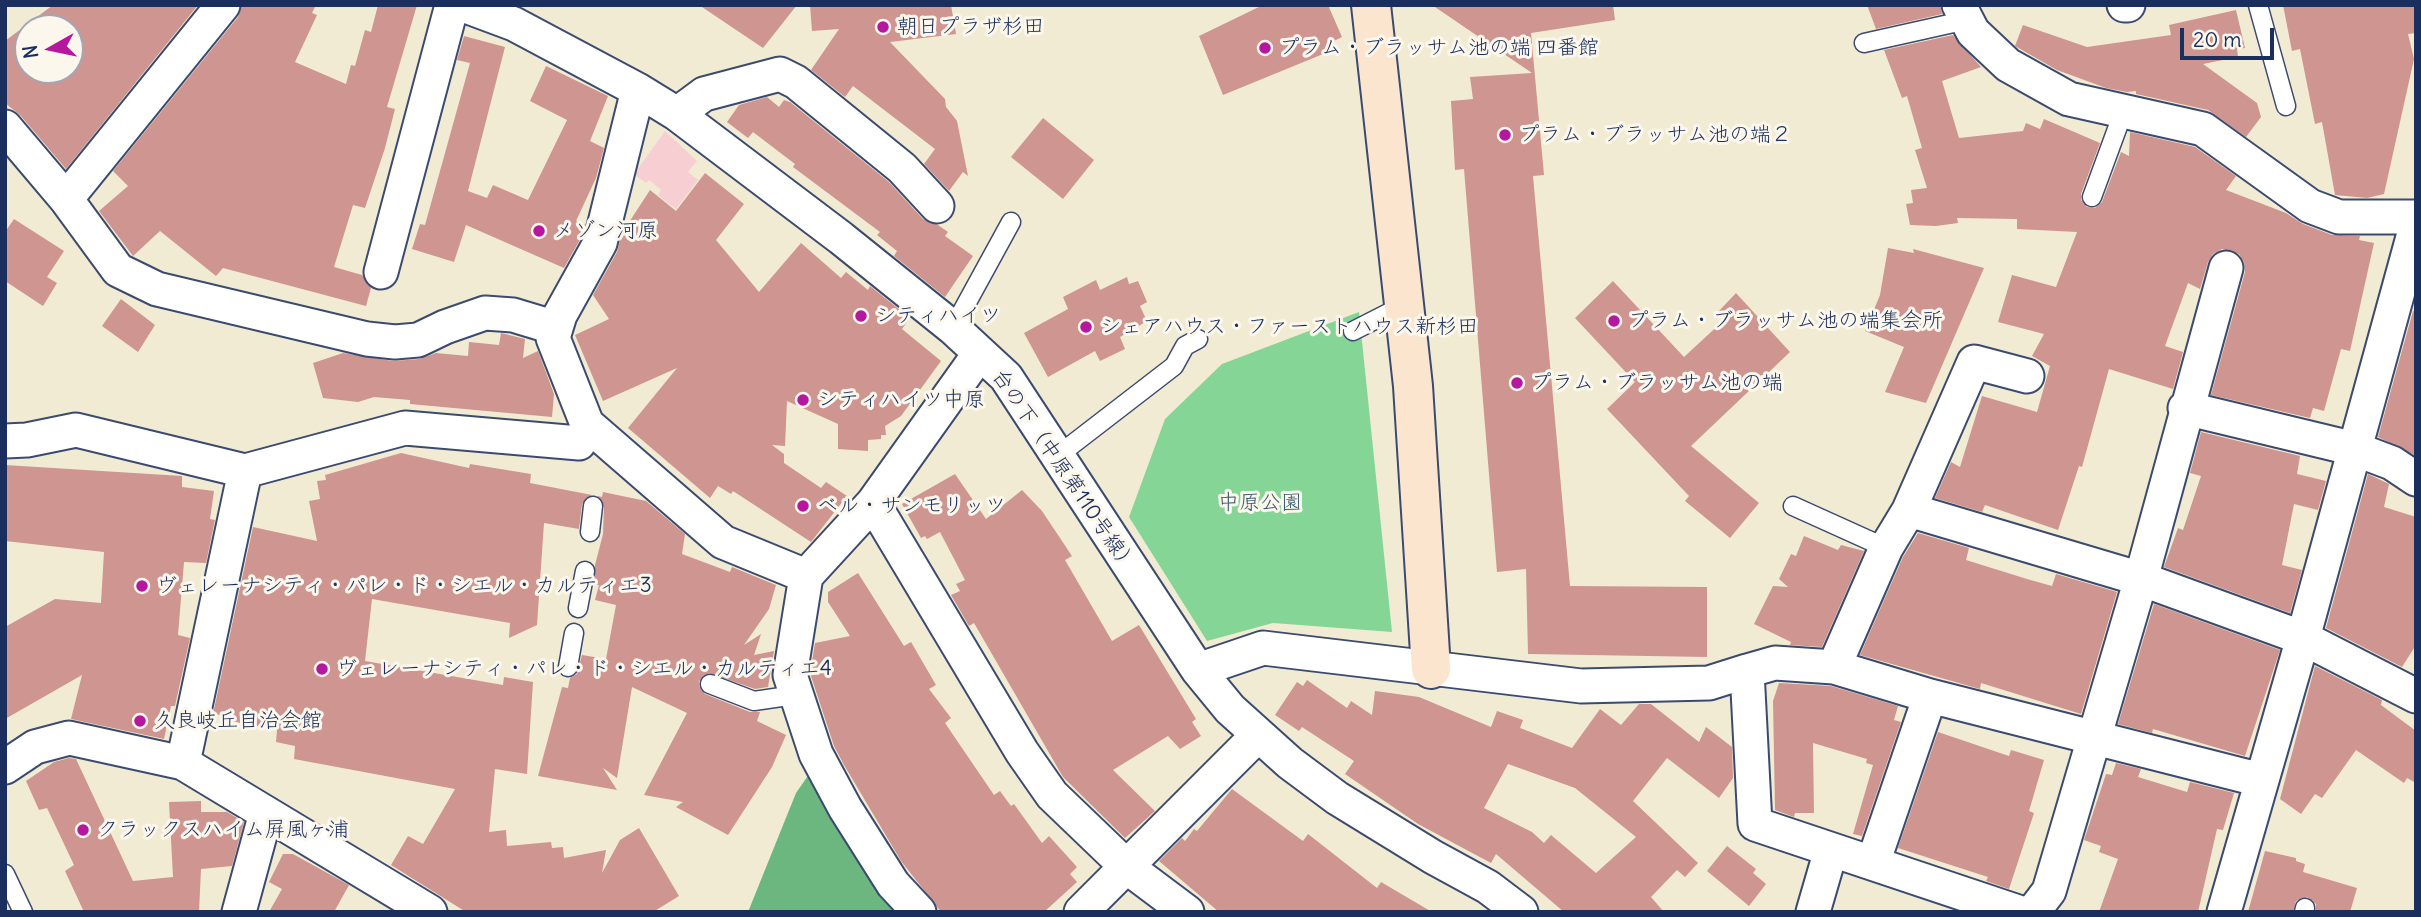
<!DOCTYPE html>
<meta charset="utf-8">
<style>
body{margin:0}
#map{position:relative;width:2421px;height:917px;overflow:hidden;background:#f2ebd3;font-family:Delius,sans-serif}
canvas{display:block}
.frame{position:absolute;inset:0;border:7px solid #1b2f5e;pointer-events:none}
.north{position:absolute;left:14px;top:14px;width:70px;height:70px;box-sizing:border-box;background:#fbf7ec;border:2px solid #a1a7b3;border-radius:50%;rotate:261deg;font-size:19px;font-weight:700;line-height:28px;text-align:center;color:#1b2f5e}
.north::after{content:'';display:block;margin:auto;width:24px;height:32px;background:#b5179e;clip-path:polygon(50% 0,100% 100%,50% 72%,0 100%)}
.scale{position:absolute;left:2180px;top:28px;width:94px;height:32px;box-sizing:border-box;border:4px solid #1b2f5e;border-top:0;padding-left:9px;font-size:21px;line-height:24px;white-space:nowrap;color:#1b2f5e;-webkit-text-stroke:5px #fbf7ec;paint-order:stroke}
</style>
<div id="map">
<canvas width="2421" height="917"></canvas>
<div class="frame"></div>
<div class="north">N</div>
<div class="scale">20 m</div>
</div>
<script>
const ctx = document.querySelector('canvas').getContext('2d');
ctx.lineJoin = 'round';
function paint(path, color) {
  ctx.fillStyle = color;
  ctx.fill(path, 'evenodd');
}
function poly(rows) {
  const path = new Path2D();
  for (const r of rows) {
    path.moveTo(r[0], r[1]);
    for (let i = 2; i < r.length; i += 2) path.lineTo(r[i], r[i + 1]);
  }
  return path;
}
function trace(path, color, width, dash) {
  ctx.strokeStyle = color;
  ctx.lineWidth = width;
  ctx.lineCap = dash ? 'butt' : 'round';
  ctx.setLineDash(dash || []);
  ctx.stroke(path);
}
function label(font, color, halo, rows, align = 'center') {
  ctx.font = font + ' Delius,"Klee One",sans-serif';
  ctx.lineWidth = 6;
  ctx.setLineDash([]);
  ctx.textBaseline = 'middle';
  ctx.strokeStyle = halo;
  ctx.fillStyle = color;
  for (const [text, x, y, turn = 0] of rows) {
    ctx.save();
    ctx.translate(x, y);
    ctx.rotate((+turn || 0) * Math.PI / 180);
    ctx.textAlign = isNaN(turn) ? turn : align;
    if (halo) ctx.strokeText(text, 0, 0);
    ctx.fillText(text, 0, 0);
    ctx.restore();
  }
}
paint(poly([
 [665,131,697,161,688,172,698,180,676,209,658,195,661,190,649,180,646,183,634,174]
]), '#f7cfd3');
paint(poly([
 [1359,312,1392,632,1273,623,1207,641,1129,517,1165,419,1222,364]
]), '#85d696');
paint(poly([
 [814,767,902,912,748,912,796,793]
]), '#6cb77f');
paint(poly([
 [53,5,198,5,66,169,20,115,5,103,5,41],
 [28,28,70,28,70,70,28,70],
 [242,5,316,5,312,13,317,15,295,62,346,84,351,65,355,66,365,30,371,32,378,5,417,5,387,107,395,109,385,148,365,208,353,205,334,267,362,275,371,288,366,306,223,268,216,276,160,231,133,256,99,211,128,186,113,171,238,17],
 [699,5,797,5,763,48],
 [810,5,951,5,956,34,890,42,945,99,946,107,957,121,968,176,963,172,949,191,924,164,935,149,853,86,845,97,811,70,839,29,812,31],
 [1263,5,1328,5,1342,37,1326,45,1328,52,1223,95,1199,36],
 [1432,5,1613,5,1615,20,1531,33,1544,175,1533,176,1570,586,1707,587,1707,657,1528,654,1526,569,1497,572,1464,169,1455,170,1451,101,1473,99,1470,77,1532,73],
 [1867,5,1940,5,1942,14,1876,29],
 [2283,5,2416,5,2416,33,2408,34,2414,59,2384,194,2367,198,2335,195,2322,122,2315,124,2300,49,2292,51],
 [2236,10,2245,48,2237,49,2238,57,2203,64,2257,103,2261,117,2246,137,2208,110,2136,94,2136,91,2127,92,2106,88,2057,70,2015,46,2023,25,2087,47,2171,35,2169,25],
 [1953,35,1981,67,1942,81,1959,138,2023,131,2026,123,2040,129,2044,119,2100,143,2081,194,2081,200,2087,207,2095,208,2102,202,2121,152,2129,156,2130,132,2195,147,2236,176,2226,190,2286,213,2303,224,2332,235,2360,236,2359,240,2374,243,2350,351,2341,349,2324,411,2313,408,2310,418,2211,395,2245,272,2244,262,2239,254,2222,249,2213,254,2208,262,2200,289,2188,283,2165,346,2183,352,2173,389,2109,369,2082,467,2079,466,2058,530,1985,505,1982,512,1935,498,1951,462,1960,467,1982,396,2037,412,2050,366,2032,356,2044,334,1998,322,2012,275,2056,287,2077,232,2017,229,2017,219,1957,218,1958,223,1936,226,1910,225,1906,204,1913,203,1911,190,1927,188,1915,150,1922,148,1907,96,1902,98,1884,50],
 [464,36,505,47,468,191,487,198,493,185,528,200,567,120,530,101,546,66,608,96,590,141,604,148,596,178,576,221,585,225,582,236,564,268,466,225,454,262,412,249,420,224,425,225,470,63,457,60],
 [767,97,779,107,784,100,790,102,889,182,923,219,938,225,948,232,945,236,973,256,945,297,894,256,897,251,877,235,880,232,793,167,795,164,753,132,748,138,727,122,739,105],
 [1043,118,1094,160,1063,199,1011,157],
 [705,173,744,204,716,240,759,292,801,243,841,278,846,272,868,290,870,286,910,318,902,329,941,361,901,416,885,426,886,435,881,435,881,439,868,440,868,451,838,449,838,424,787,401,785,446,772,445,784,454,784,463,821,488,826,482,847,496,811,542,733,491,731,494,718,486,710,498,628,428,677,368,603,401,575,335,609,319,593,295,617,252,622,233,650,190,676,211],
 [14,219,64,251,47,277,57,283,43,306,5,281,5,232],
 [1888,248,1914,253,1913,249,1984,268,1926,403,1885,392,1904,347,1865,331,1880,295],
 [1127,277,1129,284,1138,281,1147,302,1140,306,1147,321,1120,337,1125,349,1100,361,1095,351,1048,377,1024,333,1068,309,1063,297,1096,280,1100,290],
 [1613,281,1684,357,1724,320,1718,312,1736,293,1790,352,1691,446,1759,503,1730,538,1685,501,1689,496,1607,409,1635,382,1575,318],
 [121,299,155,325,138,352,102,326],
 [2413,311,2416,312,2416,456,2378,437],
 [501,333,525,339,523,358,538,351,554,394,552,417,410,404,410,400,374,397,358,402,323,398,313,363,343,353,393,361,420,359,436,353,468,356,469,342,499,345],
 [2201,432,2300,456,2297,474,2326,481,2318,510,2294,504,2282,565,2302,570,2290,613,2164,567,2178,528,2183,530,2201,476,2190,473],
 [401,453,469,468,470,464,531,474,530,483,592,495,582,504,579,529,544,523,537,625,509,638,510,623,372,599,365,661,503,685,504,677,533,682,527,774,495,769,489,832,506,830,507,846,551,842,552,848,563,847,564,858,606,850,602,873,620,840,639,828,679,896,653,912,466,912,391,865,408,836,423,844,455,789,294,759,295,746,276,742,277,730,220,719,220,715,213,714,253,527,317,541,309,501,320,499,317,481,326,480,325,475],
 [5,465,182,476,182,487,214,491,210,519,215,520,206,563,184,562,178,635,190,638,175,706,171,706,164,739,71,719,82,675,5,719,5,627,55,599,101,603,104,552,5,541],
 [955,474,986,519,1022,490,1042,511,1072,556,1065,560,1112,641,1139,625,1196,719,1192,722,1201,736,1180,749,1168,736,1113,770,1155,811,1125,838,1063,777,974,623,969,626,951,595,960,591,956,584,965,580,940,532,927,539,925,536,921,538,902,504],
 [2368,474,2389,484,2384,507,2416,517,2416,645,2402,667,2326,628],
 [603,492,646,501,685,534,682,554,730,572,732,567,776,585,769,609,744,645,761,634,754,655,774,651,768,687,755,689,709,673,699,681,699,686,705,694,750,712,760,712,757,721,786,735,772,767,728,835,676,807,683,802,644,795,687,713,632,687,617,778,603,768,617,790,538,776,562,687,568,688,570,678,577,674,582,655,606,659,616,605,595,600,599,585,594,584,595,565,603,534,604,507,598,496,602,497],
 [1918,533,1969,548,1966,560,2027,579,2052,586,2056,574,2117,592,2081,714,1981,683,1980,689,1860,655,1903,557],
 [1804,536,1838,550,1841,545,1864,551,1822,647,1790,645,1791,642,1754,624,1773,586,1788,587,1779,579,1791,554,1796,556],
 [858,573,904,646,911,642,936,685,929,689,951,718,945,723,994,795,1000,791,1011,806,1014,804,1042,843,1049,836,1077,867,1070,874,1077,882,1044,912,941,912,901,861,844,765,834,746,810,673,815,643,850,636,828,602,828,592],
 [2154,604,2280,650,2245,756,2153,729,2152,733,2118,724],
 [2315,666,2382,700,2381,705,2416,731,2416,783,2407,778,2404,783,2356,750,2322,798,2315,794,2301,814,2280,799],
 [1307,680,1347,708,1351,701,1372,715,1375,691,1419,697,1491,727,1497,711,1523,720,1520,728,1572,748,1600,709,1621,725,1639,704,1651,704,1699,742,1706,727,1732,747,1733,778,1719,798,1667,758,1633,801,1698,863,1685,877,1677,870,1651,897,1664,912,1564,912,1496,854,1491,863,1418,824,1345,774,1354,761,1302,727,1299,731,1275,715,1297,682,1303,686],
 [1508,764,1575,788,1636,837,1596,873,1551,835,1544,843,1532,832,1484,808],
 [1779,683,1831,686,1898,706,1894,720,1901,722,1862,836,1853,834,1873,765,1866,763,1867,759,1813,743,1814,813,1795,813,1794,817,1775,810,1773,701],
 [1938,732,2009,756,2011,750,2044,760,2029,811,2034,813,2009,889,1986,881,1988,877,1898,848],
 [69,758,76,759,133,881,173,877,169,802,201,801,201,812,227,812,244,822,232,866,201,869,199,912,84,912,65,871,74,865,47,808,39,810,26,781,54,762],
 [2116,763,2141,769,2138,777,2187,792,2190,782,2234,793,2223,830,2217,829,2198,912,2099,912,2118,859,2099,852,2101,846,2084,840,2106,774,2112,775],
 [1232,789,1303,841,1308,834,1377,888,1381,882,1432,912,1219,912,1159,861,1182,838,1185,841,1194,829,1197,831],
 [1727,846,1756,869,1753,873,1766,884,1749,906,1707,871],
 [2265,851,2296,858,2296,861,2305,864,2303,872,2357,888,2350,912,2316,912,2316,904,2307,897,2296,901,2293,912,2248,912],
 [283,854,293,854,349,885,334,912,269,912,282,889,269,882]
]), '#ce9591');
const lane = poly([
 [2258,5,2286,106],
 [1864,43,1967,20],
 [2092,197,2124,110],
 [953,328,1011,222],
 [1353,331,1406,304],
 [1056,457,1174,366,1185,346,1198,339],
 [1793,506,1886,548],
 [590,532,593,506],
 [578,608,585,571],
 [568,667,574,633],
 [710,684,754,701,795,695],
 [5,874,23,912],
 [2304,912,2305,908]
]);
const street = poly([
 [463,5,514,24,638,90,677,114,841,238,953,328,1006,377,1198,670,1230,709,1290,763,1337,798,1433,857,1488,887,1521,912],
 [1959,5,1973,32,2008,65,2069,99,2203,129,2310,206,2339,217,2416,217],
 [2124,5,2128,5],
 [677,114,704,94,780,74,796,82,902,168,937,206],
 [5,127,66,199,118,270,157,289,367,339,395,342,418,340,445,327,485,313,513,315,556,328,553,338,587,424,723,542,806,576],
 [66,199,223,5],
 [381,272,452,5],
 [556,328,560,315,600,243,638,90],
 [2185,408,2355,449,2392,463,2416,479],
 [5,441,27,440,76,430,245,471,405,428,579,443],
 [873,503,1022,752,1052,795,1127,867,1187,912],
 [1909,510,2141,579,2303,638,2416,696],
 [1834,667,1886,548,1909,510,1974,362,2027,376],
 [1198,670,1263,648,1581,686,1709,683,1747,671,1755,824,2018,912],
 [1747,671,1775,663,1834,667,1930,696,2261,780],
 [183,763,245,471],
 [5,767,35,747,69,738,183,763,430,912],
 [1873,863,1930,696],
 [239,912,266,813],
 [919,912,893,884,845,808,816,754,790,675,806,576,873,503,980,353],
 [1081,912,1258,735],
 [1813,912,1831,850],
 [2033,912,2049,891,2141,579,2226,268],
 [2224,912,2303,638,2416,226]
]);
const secondary = poly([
 [1371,5,1413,386,1431,669]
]);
trace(lane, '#3b4b70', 21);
trace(street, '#3b4b70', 37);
trace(secondary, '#3b4b70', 42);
trace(lane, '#fff', 18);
trace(street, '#fff', 33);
trace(secondary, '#fce5cf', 38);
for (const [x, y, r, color] of [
 [883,27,7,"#b5179e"],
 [1265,48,7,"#b5179e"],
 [1505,135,7,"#b5179e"],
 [539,231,7,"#b5179e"],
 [861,316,7,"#b5179e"],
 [1614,321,7,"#b5179e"],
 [1086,327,7,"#b5179e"],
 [1517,383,7,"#b5179e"],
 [803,400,7,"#b5179e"],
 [803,506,7,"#b5179e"],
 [142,586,7,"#b5179e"],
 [322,669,7,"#b5179e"],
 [140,721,7,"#b5179e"],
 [83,830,7,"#b5179e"]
]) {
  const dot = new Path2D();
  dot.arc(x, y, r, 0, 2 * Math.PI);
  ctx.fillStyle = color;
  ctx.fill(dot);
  trace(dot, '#fbf7ec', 2.5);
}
label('21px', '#1b2f5e', '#fbf7ec', [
 ["朝日プラザ杉田",897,27],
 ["プラム・ブラッサム池の端 四番館",1279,48],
 ["プラム・ブラッサム池の端２",1519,135],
 ["メゾン河原",553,231],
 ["シティハイツ",875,316],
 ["プラム・ブラッサム池の端集会所",1628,321],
 ["シェアハウス・ファーストハウス新杉田",1100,327],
 ["プラム・ブラッサム池の端",1531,383],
 ["シティハイツ中原",817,400],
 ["ベル・サンモリッツ",817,506],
 ["ヴェレーナシティ・パレ・ド・シエル・カルティエ3",156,586],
 ["ヴェレーナシティ・パレ・ド・シエル・カルティエ4",336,669],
 ["久良岐丘自治会館",154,721],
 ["クラックスハイム屛風ヶ浦",97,830]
], 'left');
label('21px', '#1b2f5e', '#fbf7ec', [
 ["台の下（中原第110号線）",1064,471,56]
]);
label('21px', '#36596c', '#fbf7ec', [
 ["中原公園",1260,503]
]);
</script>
